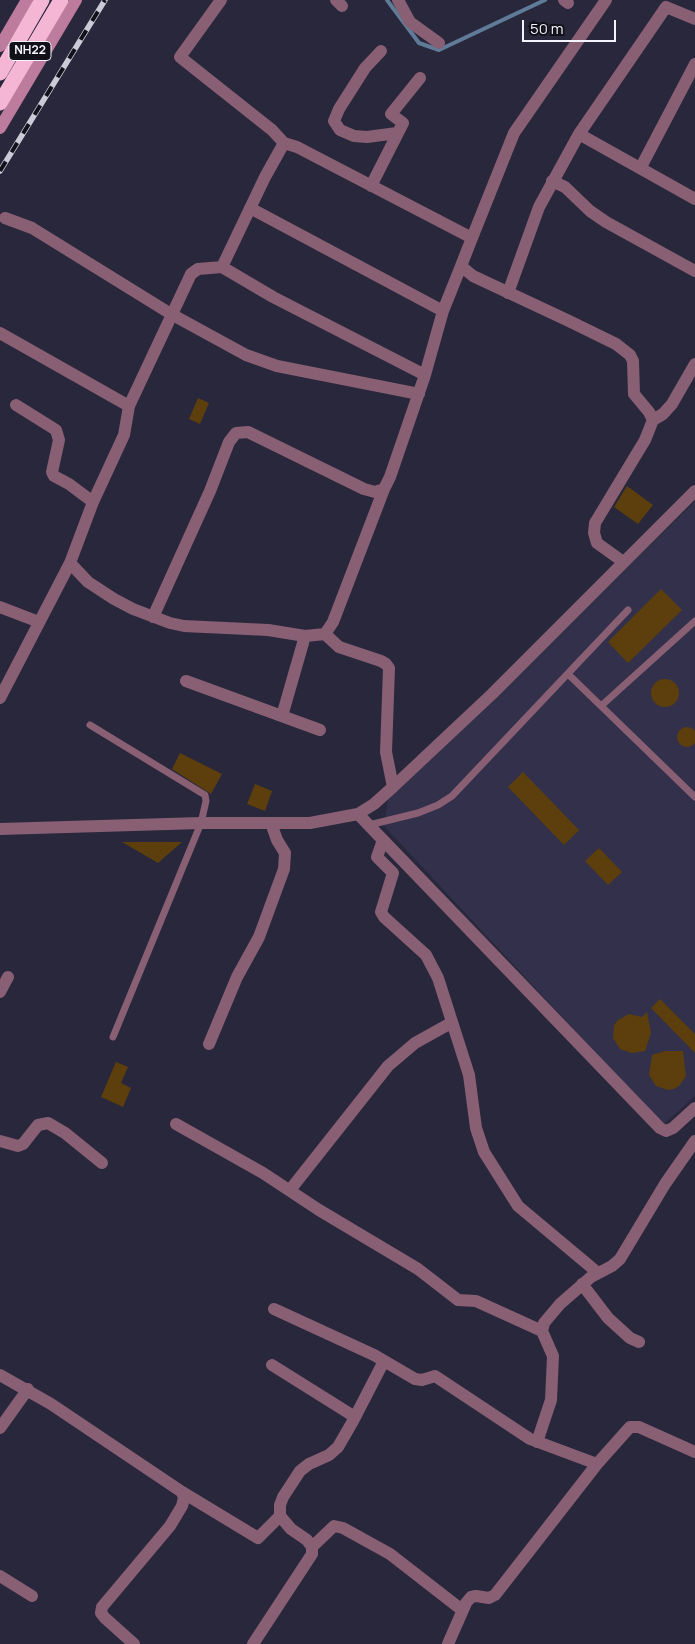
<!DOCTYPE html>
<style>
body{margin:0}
#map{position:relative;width:695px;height:1644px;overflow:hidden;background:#28273c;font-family:Manrope,sans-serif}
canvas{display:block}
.scale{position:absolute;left:522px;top:20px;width:94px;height:22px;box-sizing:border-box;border:2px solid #f3f3fe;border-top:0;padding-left:6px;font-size:15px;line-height:18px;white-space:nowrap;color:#f3f3fe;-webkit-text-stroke:4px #12111a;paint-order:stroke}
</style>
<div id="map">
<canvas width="695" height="1644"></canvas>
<div class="scale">50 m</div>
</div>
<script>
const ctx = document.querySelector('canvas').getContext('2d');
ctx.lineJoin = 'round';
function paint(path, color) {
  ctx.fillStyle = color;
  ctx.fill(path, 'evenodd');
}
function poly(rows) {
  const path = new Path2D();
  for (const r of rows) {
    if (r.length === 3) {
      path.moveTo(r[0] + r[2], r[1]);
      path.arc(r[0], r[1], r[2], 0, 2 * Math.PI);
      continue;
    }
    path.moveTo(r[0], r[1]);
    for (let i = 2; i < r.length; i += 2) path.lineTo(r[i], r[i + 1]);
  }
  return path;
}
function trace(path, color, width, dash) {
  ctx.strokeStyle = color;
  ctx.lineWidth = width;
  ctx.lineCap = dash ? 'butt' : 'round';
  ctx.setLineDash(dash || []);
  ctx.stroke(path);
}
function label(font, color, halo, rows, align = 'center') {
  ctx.font = font + ' Manrope,sans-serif';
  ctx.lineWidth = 4.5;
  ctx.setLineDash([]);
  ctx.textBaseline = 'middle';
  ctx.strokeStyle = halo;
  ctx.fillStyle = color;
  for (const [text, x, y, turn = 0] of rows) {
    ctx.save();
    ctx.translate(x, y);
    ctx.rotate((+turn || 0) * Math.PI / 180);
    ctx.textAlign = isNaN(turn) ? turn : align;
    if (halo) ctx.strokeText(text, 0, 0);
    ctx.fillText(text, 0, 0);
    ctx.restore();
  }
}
paint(poly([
 [695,501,695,1096,663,1125,384,826,388,800]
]), '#33304b');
trace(poly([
 [387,0,419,43,439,50,545,0]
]), '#5f7b97', 4);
paint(poly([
 [198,398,209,403,200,424,189,419],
 [627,486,653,505,638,524,614,507],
 [661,589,682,610,628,663,608,642],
 [665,693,14],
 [687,737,10],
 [180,753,222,774,211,794,172,769],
 [523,772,579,830,564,845,508,787],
 [255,784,272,791,265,811,247,804],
 [122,842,182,842,158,863],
 [599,848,622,872,608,885,585,861],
 [660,999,695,1034,695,1053,651,1008],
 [647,1012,651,1033,645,1051,632,1053,620,1049,613,1038,614,1025,618,1020,629,1014,642,1017],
 [665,1051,683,1051,686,1076,679,1086,674,1089,668,1090,656,1086,649,1075,652,1055],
 [116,1062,128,1067,121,1083,131,1088,123,1107,101,1097]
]), '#5c3f0c');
trace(poly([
 [568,674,695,797],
 [601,706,695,621],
 [90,725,200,792,205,795,206,801,201,823,113,1037],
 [369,825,418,813,438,805,452,796,628,610]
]), '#885f73', 7);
trace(poly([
 [221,0,180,57,272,130,284,143],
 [336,0,342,6],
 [398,0,410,22,439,43],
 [564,0,568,3],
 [381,51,365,68,339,109,334,121,340,130,354,136,367,137,397,133],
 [579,134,695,199],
 [641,167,695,64],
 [552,181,565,187,590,211,606,222,695,271],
 [371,186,403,123,391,114,420,78],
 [250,208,443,311],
 [5,218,32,228,171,314,246,355,277,366,419,394],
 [472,238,514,133,606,0],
 [222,267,273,297,425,375],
 [508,293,539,207,579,134,666,7,695,19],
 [0,333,129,406],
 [16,405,56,430,59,440,52,472,54,476,69,484,93,502],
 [653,420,663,414,672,404,695,364],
 [70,563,93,502,124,435,129,406,191,274,198,269,222,267,265,177,284,143,297,147,472,238,461,266,473,276,569,321,616,344,630,355,633,361,634,394,649,412,653,420,645,440,595,523,594,533,597,543,622,561],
 [0,607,39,622],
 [153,617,210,491,229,442,236,433,248,432,364,489,375,492,384,489,390,477,425,375,443,311,461,266],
 [325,634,339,647,381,661,386,664,389,668,386,752,393,787],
 [186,681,320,730],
 [0,698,70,563,88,582,114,599,133,609,170,623,184,626,268,630,305,636,325,634,333,622,384,489],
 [282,716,305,636],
 [358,814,660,1128,666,1131,673,1128,695,1108],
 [0,829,201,823,310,823,358,814,374,804,393,787,492,694,695,491],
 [383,840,377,857,393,873,381,912,384,917,426,955,438,978,469,1075,476,1128,484,1152,518,1206,598,1273],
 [0,992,8,977],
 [209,1044,237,977,259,937,284,869,285,853,277,840,271,823],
 [176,1124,263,1173,319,1210,418,1269,458,1300,476,1301,542,1331],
 [0,1141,18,1146,23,1144,38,1125,48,1123,65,1133,102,1163],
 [290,1190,388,1066,415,1043,451,1023],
 [582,1284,608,1318,630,1338,639,1342],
 [274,1309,374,1355,415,1379,422,1380,435,1376,530,1439,597,1464],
 [272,1365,355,1417],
 [0,1375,51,1404,182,1492,184,1498,182,1506,170,1526,102,1607,101,1613,105,1618,134,1644],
 [0,1428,28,1389],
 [537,1442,551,1400,553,1356,542,1331,544,1323,560,1304,591,1277,612,1266,620,1259,665,1184,695,1141],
 [182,1492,258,1538,280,1516],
 [312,1547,334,1526,343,1528,390,1554,462,1610],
 [0,1576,32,1596],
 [253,1644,312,1554,312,1547,307,1540,291,1529,280,1516,280,1505,283,1497,300,1471,309,1464,329,1455,338,1447,353,1421,384,1361],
 [448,1644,466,1603,471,1597,476,1596,489,1598,495,1595,597,1464,630,1427,639,1427,695,1452]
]), '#885f73', 12);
trace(poly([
 [0,46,27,0],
 [0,128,76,0]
]), '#bd7c9d', 12);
trace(poly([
 [0,73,42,0],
 [0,103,61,0]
]), '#f4b6d4', 15);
const rail = poly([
 [0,171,105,0]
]);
trace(rail, '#cbcbd8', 5.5);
trace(rail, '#12111a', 4, [11]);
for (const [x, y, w] of [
 [30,51,42]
]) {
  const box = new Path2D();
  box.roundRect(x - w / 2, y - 9.5, w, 19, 4);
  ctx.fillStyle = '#12111a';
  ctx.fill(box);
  trace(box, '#f3f3fe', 1);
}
label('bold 12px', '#f3f3fe', null, [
 ["NH22",30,51]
]);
</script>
